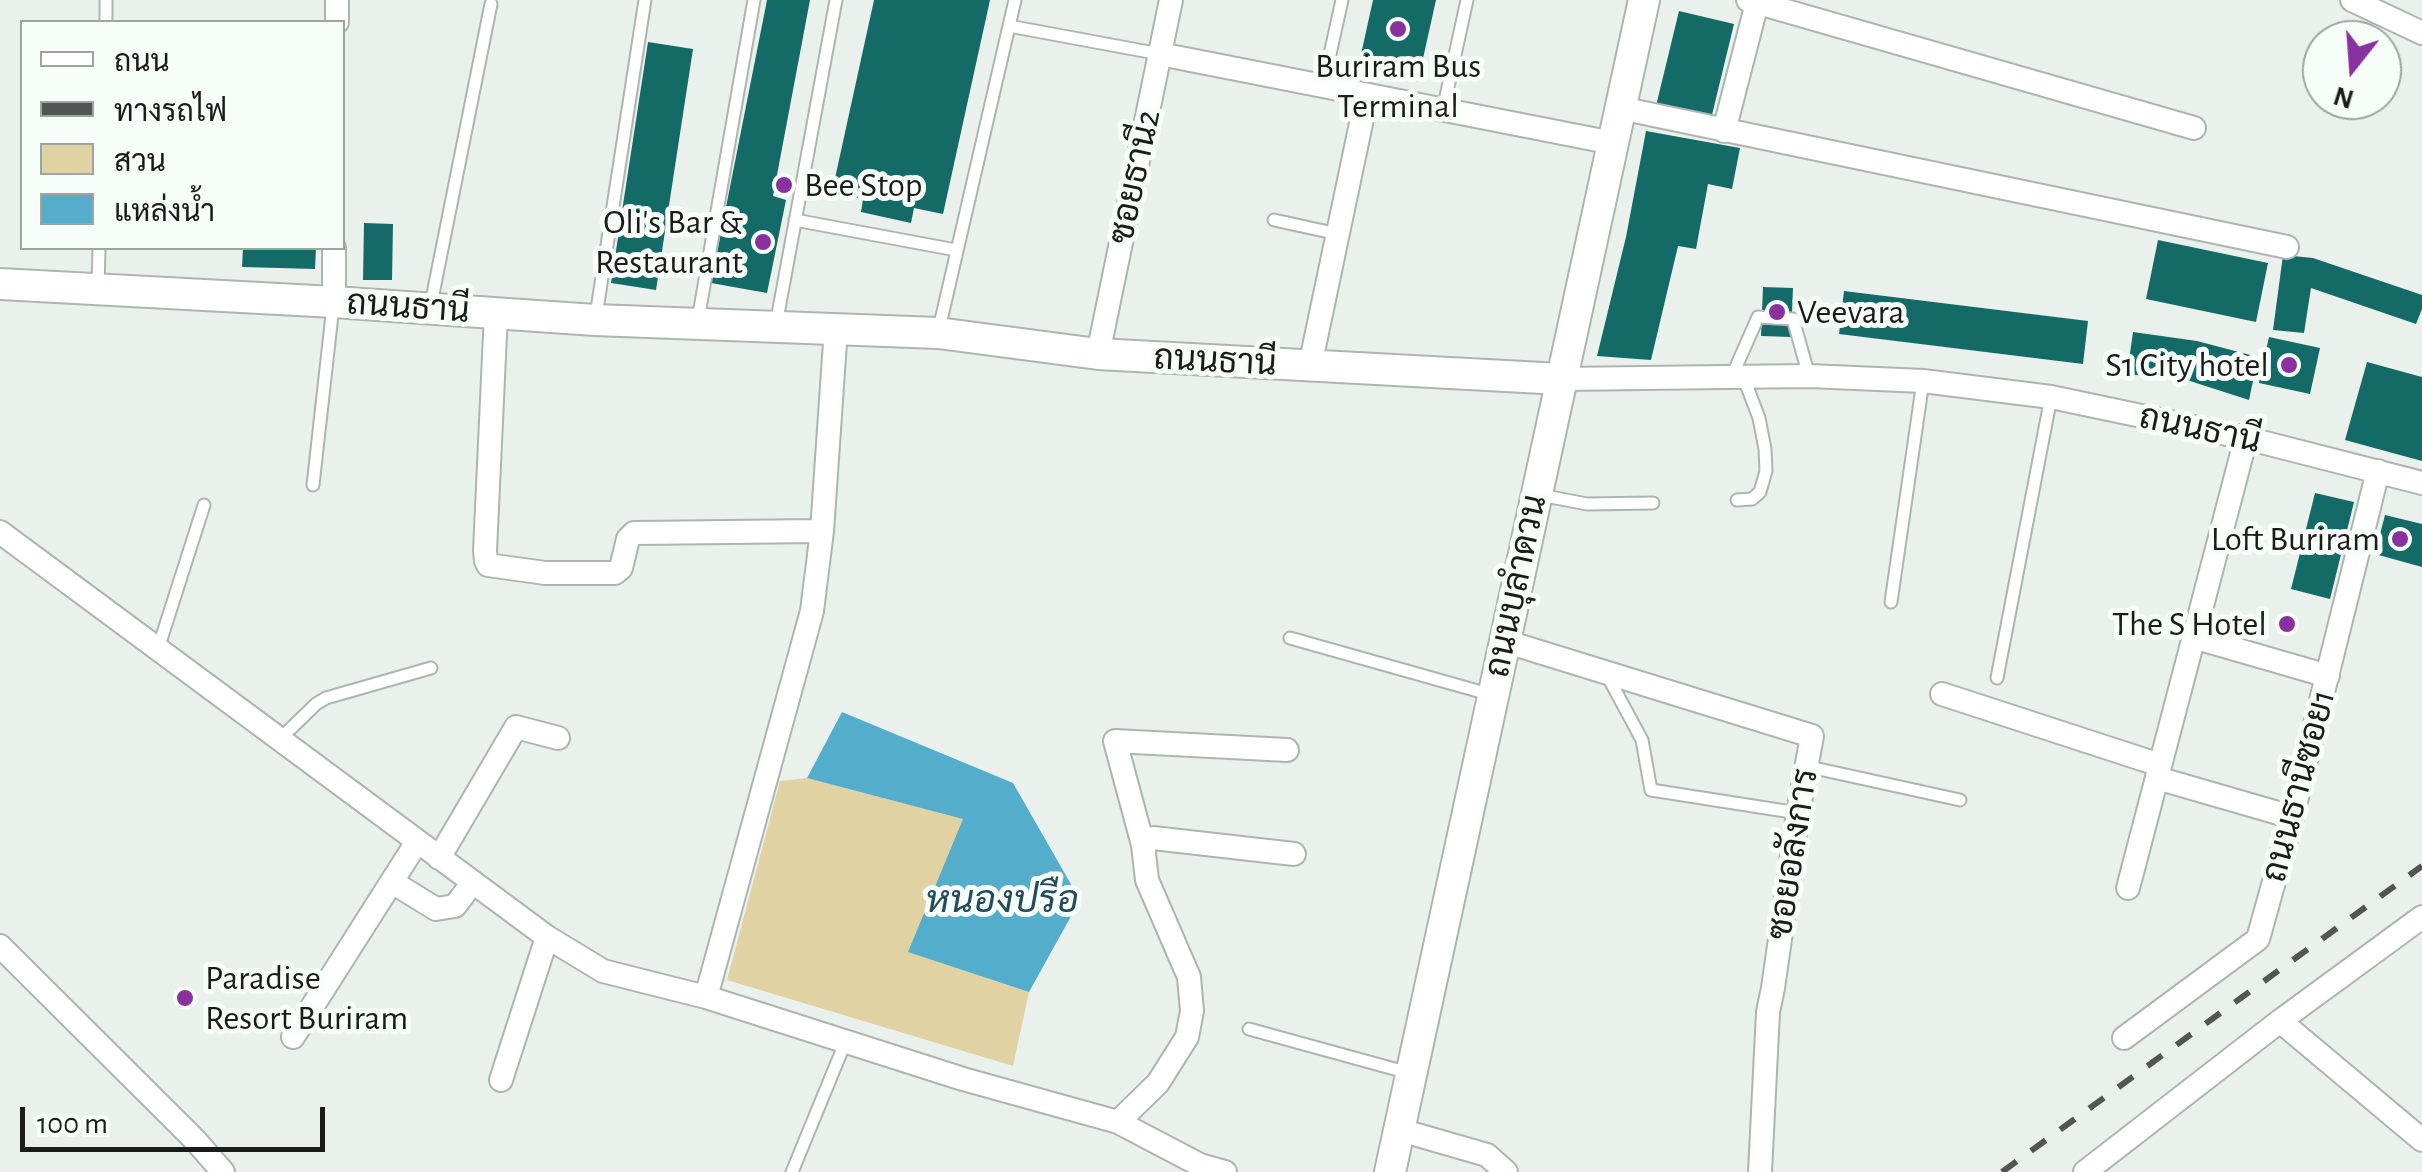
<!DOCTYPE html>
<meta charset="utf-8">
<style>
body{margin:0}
#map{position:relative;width:2422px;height:1172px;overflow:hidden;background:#eaf1ec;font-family:"Alegreya Sans",Sarabun,sans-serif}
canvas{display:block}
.legend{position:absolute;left:20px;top:20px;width:325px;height:230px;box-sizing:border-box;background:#f7fef9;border:2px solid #9ea4a0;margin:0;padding:12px 18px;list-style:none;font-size:30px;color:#191c1a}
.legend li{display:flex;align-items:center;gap:20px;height:50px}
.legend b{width:50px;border:2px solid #9ea4a0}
.north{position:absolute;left:2302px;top:20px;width:100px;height:100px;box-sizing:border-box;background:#f7fef9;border:2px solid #9ea4a0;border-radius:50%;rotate:197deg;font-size:28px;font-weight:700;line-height:40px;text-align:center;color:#191c1a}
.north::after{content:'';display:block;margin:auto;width:35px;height:45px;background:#89329f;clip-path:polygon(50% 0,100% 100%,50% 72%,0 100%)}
.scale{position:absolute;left:20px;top:1107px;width:305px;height:45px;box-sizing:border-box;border:5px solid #191c1a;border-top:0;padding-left:12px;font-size:30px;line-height:35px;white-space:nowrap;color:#191c1a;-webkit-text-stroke:8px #f7fef9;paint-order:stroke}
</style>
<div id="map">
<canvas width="2422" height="1172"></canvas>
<ul class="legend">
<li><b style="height:12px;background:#fff"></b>ถนน</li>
<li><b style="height:12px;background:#515553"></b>ทางรถไฟ</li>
<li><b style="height:28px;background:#e0d2a2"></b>สวน</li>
<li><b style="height:28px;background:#53adcb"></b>แหล่งน้ำ</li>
</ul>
<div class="north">N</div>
<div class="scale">100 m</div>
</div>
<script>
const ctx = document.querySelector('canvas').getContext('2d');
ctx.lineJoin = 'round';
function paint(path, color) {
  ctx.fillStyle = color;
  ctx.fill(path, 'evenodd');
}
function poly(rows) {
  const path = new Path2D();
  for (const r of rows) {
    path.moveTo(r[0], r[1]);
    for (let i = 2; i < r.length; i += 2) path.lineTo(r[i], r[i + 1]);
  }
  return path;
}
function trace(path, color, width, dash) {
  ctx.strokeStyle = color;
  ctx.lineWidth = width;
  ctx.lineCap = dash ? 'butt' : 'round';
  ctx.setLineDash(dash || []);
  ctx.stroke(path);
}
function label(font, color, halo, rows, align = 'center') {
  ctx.font = font + ' "Alegreya Sans",Sarabun,sans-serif';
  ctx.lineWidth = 10;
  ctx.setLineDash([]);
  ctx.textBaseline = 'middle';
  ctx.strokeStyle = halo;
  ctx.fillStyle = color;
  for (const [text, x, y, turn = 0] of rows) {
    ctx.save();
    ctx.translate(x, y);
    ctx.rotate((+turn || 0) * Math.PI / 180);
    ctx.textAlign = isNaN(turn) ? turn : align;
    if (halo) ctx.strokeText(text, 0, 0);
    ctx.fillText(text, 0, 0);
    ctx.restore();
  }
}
paint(poly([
 [807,778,964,819,909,952,1029,992,1013,1066,727,980,780,781]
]), '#e0d2a2');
paint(poly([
 [842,712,1013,783,1080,900,1029,992,908,952,963,819,807,778]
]), '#53adcb');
paint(poly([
 [767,0,810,0,773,196,786,200,767,293,711,283],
 [874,0,990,0,943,214,914,208,911,223,861,212,863,199,832,192],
 [1373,0,1436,0,1420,72,1360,59],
 [1679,11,1734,24,1711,119,1656,106],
 [648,42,693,49,656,290,611,283],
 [1646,131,1740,148,1732,189,1708,184,1696,249,1678,246,1651,360,1597,356,1626,237],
 [364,223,393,224,392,280,363,280],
 [2158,240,2268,263,2256,322,2146,299],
 [243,248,316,248,315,269,242,267],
 [2283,255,2313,258,2422,295,2422,309,2416,324,2311,288,2304,333,2273,330],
 [1763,287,1793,288,1791,337,1761,336],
 [1844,291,2088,321,2083,364,1839,334],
 [2133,332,2197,341,2258,357,2249,400,2190,381,2127,374],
 [2269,337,2320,348,2310,394,2259,383],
 [2367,362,2422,377,2422,461,2345,440],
 [2315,493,2354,502,2330,599,2291,589],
 [2385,515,2422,524,2422,567,2375,554]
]), '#136a66');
const service = poly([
 [106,22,106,0],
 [1009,26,1160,54],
 [1323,86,1342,0],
 [1443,110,1467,0],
 [795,220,956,250],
 [1274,220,1338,234],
 [98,288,99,248],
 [430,309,491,4],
 [596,316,645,0],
 [698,320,754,0],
 [776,325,836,0],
 [939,329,1015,0],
 [1732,376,1758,317,1793,319,1809,376],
 [313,485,333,306],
 [1540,495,1587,504,1653,503],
 [1737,500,1752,499,1760,492,1766,471,1765,449,1759,418,1743,376],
 [1891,602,1923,381],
 [1290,638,1492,695],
 [158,649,204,505],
 [1608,677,1642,740,1651,790,1798,813],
 [1997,678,2051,397],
 [279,740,316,704,326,698,431,668],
 [1805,766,1960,800],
 [1249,1029,1409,1073],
 [792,1172,845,1043]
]);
const minor = poly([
 [1748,0,2194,128],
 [2352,0,2422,33],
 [337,22,337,0],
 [1160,54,1613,143],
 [1620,108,2287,247],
 [1724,131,1757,3],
 [334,302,334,248],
 [496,313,485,551,486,561,488,565,545,573,615,573,621,568,628,539,634,533,822,531],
 [1098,354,1171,0],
 [1310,366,1367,95],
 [1561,379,1809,376,1923,381,2051,397,2246,438,2422,483],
 [0,532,547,937,603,971,706,997,963,1079,1118,1122,1200,1165,1225,1172],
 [2193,637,2328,676],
 [1504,641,1812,736,1798,813,1773,988,1768,1012,1760,1172],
 [1942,694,2160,765],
 [2157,778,2292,817],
 [1143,845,1115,741,1287,750],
 [439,858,516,727,558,738],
 [392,882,436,909,455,906,473,882],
 [2128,888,2246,438],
 [0,946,195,1140,223,1172],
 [706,997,812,611,822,531,836,328],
 [2280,1021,2422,1140],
 [293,1037,417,842],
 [2124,1038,2258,939,2292,817,2378,471],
 [501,1080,547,937],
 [1118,1122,1158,1083,1187,1037,1192,1011,1189,977,1147,880,1143,845,1153,838,1294,854],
 [1400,1130,1487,1155,1506,1172],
 [2085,1172,2280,1021,2422,917]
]);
const tertiary = poly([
 [0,284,334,302,595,320,938,333,1098,354,1561,379],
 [1390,1172,1644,0]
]);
trace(service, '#aeb5b1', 15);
trace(minor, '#aeb5b1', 26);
trace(tertiary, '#aeb5b1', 34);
trace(service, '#fff', 11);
trace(minor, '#fff', 22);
trace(tertiary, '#fff', 30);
trace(poly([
 [2002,1172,2422,866]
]), '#515553', 6, [18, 18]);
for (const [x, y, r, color] of [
 [1398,29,10,"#89329f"],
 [784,185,10,"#89329f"],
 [763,242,10,"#89329f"],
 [1777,312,10,"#89329f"],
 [2289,365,10,"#89329f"],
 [2400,539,10,"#89329f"],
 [2287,624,10,"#89329f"],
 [185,998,10,"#89329f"]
]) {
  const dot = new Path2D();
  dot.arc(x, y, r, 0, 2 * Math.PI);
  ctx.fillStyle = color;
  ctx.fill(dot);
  trace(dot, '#f7fef9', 4);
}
label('35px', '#191c1a', '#f7fef9', [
 ["Buriram Bus",1398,66,"center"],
 ["Terminal",1398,106,"center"],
 ["Bee Stop",804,185,"left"],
 ["Oli's Bar &",743,222],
 ["Restaurant",743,262],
 ["Veevara",1797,312,"left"],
 ["S1 City hotel",2269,365],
 ["Loft Buriram",2380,539],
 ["The S Hotel",2267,624],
 ["Paradise",205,978,"left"],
 ["Resort Buriram",205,1018,"left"]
], 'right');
label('35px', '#191c1a', '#f7fef9', [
 ["ซอยธานี2",1135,177,-78],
 ["ถนนธานี",408,307,4],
 ["ถนนธานี",1215,361,3],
 ["ถนนธานี",2200,429,12],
 ["ถนนบุลำดวน",1516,586,-78],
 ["ถนนธานีซอย1",2299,786,-75],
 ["ซอยอลังการ",1793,854,-81]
]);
label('italic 38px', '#234b59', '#f7fef9', [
 ["หนองปรือ",1002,901]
]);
</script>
